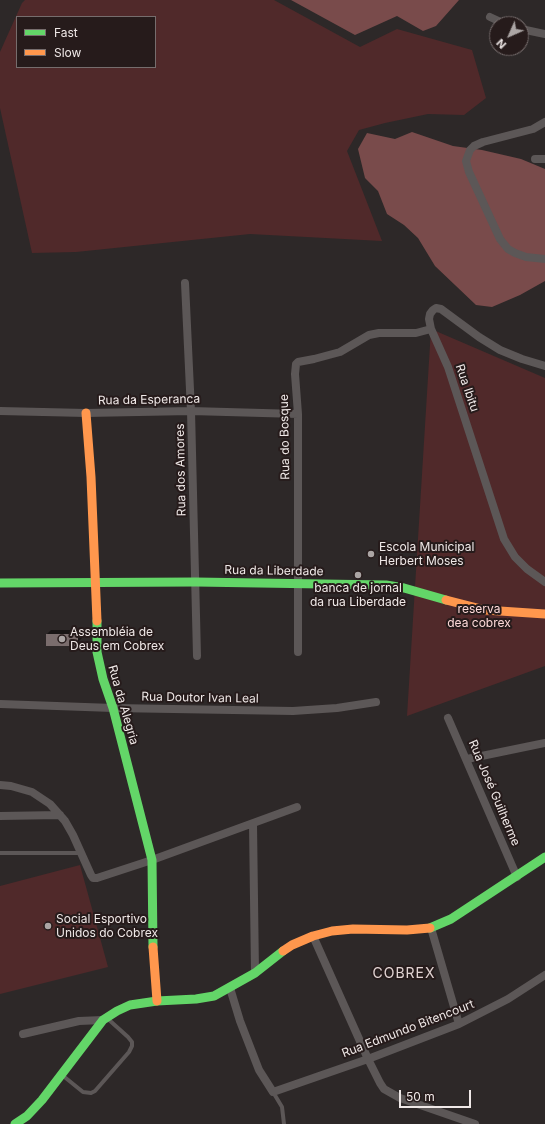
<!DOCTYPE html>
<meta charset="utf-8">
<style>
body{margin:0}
#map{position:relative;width:545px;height:1124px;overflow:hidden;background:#2d2828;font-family:Inter,sans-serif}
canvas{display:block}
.legend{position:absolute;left:16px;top:16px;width:140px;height:52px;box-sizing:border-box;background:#261b1b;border:1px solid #766d6d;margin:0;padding:5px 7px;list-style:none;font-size:12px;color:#efe8e7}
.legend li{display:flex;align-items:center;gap:8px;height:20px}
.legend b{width:20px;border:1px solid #766d6d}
.north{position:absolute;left:489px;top:16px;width:40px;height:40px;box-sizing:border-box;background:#261b1b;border:1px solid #766d6d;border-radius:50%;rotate:225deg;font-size:11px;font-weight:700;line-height:16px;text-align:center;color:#efe8e7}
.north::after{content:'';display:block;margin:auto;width:14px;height:18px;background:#aba5a4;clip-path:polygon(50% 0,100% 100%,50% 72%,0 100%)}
.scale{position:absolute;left:399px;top:1090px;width:72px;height:18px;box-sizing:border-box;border:2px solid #efe8e7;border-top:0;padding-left:5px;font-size:12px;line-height:14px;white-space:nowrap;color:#efe8e7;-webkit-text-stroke:3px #261b1b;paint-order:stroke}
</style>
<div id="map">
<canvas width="545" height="1124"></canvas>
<ul class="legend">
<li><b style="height:5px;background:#63d668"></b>Fast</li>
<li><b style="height:5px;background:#ff974d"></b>Slow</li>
</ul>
<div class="north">N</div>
<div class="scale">50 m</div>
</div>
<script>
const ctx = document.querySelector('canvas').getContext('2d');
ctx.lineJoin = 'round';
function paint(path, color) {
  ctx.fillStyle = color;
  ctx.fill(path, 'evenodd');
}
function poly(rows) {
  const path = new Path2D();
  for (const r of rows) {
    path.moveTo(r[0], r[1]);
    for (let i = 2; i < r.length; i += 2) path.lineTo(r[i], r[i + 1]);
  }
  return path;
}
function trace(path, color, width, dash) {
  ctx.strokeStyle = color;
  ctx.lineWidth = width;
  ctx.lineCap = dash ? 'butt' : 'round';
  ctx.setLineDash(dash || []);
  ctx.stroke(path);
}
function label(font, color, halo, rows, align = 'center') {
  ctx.font = font + ' Inter,sans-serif';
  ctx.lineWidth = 4;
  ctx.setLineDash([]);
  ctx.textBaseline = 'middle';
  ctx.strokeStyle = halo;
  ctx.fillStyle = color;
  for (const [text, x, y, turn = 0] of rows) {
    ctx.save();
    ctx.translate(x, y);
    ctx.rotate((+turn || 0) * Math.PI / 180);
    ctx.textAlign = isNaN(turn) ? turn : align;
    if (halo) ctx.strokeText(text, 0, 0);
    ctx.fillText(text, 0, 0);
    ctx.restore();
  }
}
paint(poly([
 [25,0,274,0,360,47,397,29,472,50,486,98,464,115,428,114,385,123,359,130,347,151,382,241,250,234,76,252,32,253,0,108,0,52,22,3],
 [17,17,155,17,155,67,17,67],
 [431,329,545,378,545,666,407,716],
 [80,865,108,967,0,994,0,886]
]), '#50292a');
paint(poly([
 [291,0,459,0,436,26,423,31,397,16,355,35],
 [412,132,453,146,482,150,521,159,545,169,545,281,520,295,492,307,476,305,435,266,418,238,404,225,387,214,378,191,365,178,358,149,367,133,395,139]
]), '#794b4b');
paint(poly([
 [51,630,82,630,82,638,75,645,47,634]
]), '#0007');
paint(poly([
 [46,634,78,634,78,644,75,646,46,646]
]), '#7a6d6d');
trace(poly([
 [0,853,81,853],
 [62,1075,83,1092,91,1093,95,1091,129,1052,132,1046,132,1042,128,1037,108,1019],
 [273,1092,282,1107,284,1124]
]), '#5c5757', 4);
trace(poly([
 [490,17,505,24],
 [521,29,545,34],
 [545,122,533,129,483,142,474,146,470,150,466,161,469,172,500,239,508,249,515,253,526,257,545,259],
 [535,159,545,159],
 [185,283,191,411,197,656],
 [545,366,522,359,500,350,479,337,441,309,436,308,433,310,430,314,429,319,431,329,448,367,504,539,515,557,527,569,545,582],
 [0,411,86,413,191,411,298,414],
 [298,652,298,414,295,374,296,364,298,362,314,359,340,352,369,335,379,333,416,333,431,329],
 [0,704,113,708,293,711,337,708,376,702],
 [448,718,517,877],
 [467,759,545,743],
 [0,785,11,786,32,792,50,804,65,821,73,835,91,875,93,878,97,878,152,860,297,807],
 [0,816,60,815],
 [253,824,255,973],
 [431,928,459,1024],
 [313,936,368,1059,380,1083,384,1089,400,1098,475,1124],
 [230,988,240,1021,259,1070,273,1092,368,1059,459,1024,508,999,545,975],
 [23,1034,79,1021,103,1020]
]), '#5c5757', 8);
trace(poly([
 [0,583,196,582,386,585,404,588,446,600],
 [97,621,97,652,103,679,113,708,152,860,153,947],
 [430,928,451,919,545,857],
 [15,1124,27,1116,42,1100,103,1020,117,1011,130,1005,157,1001,196,999,214,996,255,973,283,951]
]), '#63d668', 9);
trace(poly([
 [86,413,91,477,97,621],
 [446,600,485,610,545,614],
 [153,947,157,1001],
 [283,951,292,945,313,936,332,931,353,929,407,930,430,928]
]), '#ff974d', 9);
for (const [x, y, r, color] of [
 [371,554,4,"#aba5a4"],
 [358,575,4,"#aba5a4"],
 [62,639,4,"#aba5a4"],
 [48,926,4,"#aba5a4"]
]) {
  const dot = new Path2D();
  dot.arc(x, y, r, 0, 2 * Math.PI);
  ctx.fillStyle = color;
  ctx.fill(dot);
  trace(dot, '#261b1b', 1.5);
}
label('12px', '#efe8e7', '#261b1b', [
 ["Rua Ibitu",467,388,71],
 ["Rua da Esperanca",149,400,-1],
 ["Rua do Bosque",285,437,-91],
 ["Rua dos Amores",181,470,-91],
 ["Rua da Liberdade",274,571,1],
 ["Rua Doutor Ivan Leal",200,698,1],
 ["Rua da Alegria",123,705,74],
 ["Rua José Guilherme",494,793,67],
 ["Rua Edmundo Bitencourt",408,1029,-21]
]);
label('12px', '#efe8e7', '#261b1b', [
 ["Escola Municipal",379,547],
 ["Herbert Moses",379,561],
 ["banca de jornal",358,588,"center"],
 ["da rua Liberdade",358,602,"center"],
 ["Assembléia de",70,632],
 ["Deus em Cobrex",70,646],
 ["Social Esportivo",56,919],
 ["Unidos do Cobrex",56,933]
], 'left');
label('12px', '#fdd9d8', '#261b1b', [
 ["reserva",479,609],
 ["dea cobrex",479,623]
]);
ctx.letterSpacing = '1px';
label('14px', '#e1d3d2', '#261b1b', [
 ["COBREX",404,974]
]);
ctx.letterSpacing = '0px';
</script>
